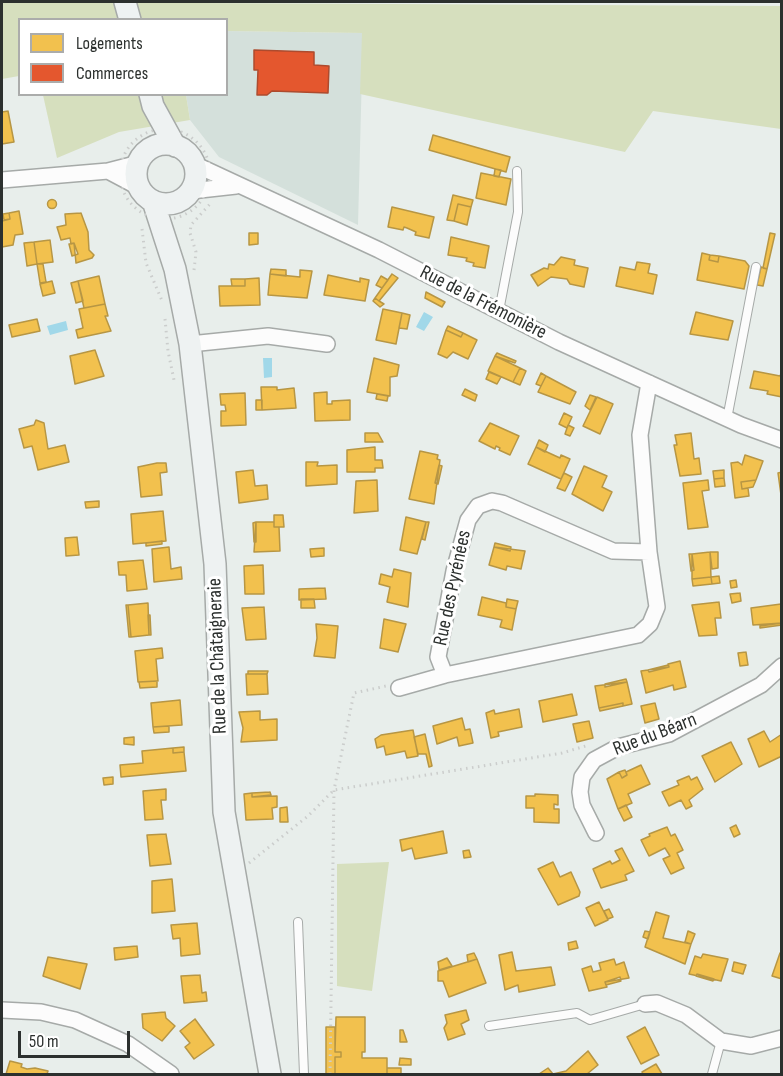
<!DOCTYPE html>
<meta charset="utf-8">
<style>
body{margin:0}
#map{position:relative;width:783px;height:1076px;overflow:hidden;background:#e8eeeb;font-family:"Sofia Sans Condensed",sans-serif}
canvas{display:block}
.frame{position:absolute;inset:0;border:3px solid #2c302e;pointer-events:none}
.legend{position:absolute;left:18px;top:18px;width:210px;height:78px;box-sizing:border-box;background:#fff;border:2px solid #abacab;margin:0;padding:8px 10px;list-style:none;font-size:18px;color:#2c302e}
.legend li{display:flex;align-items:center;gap:12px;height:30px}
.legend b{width:30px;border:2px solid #abacab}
.scale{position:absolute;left:18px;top:1031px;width:112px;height:27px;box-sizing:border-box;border:3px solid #2c302e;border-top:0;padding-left:8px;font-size:18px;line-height:21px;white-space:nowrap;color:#2c302e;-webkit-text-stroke:4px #fff;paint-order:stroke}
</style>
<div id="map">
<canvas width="783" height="1076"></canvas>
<div class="frame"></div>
<ul class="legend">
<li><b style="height:16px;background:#f2c14e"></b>Logements</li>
<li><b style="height:16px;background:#e4572e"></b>Commerces</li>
</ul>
<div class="scale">50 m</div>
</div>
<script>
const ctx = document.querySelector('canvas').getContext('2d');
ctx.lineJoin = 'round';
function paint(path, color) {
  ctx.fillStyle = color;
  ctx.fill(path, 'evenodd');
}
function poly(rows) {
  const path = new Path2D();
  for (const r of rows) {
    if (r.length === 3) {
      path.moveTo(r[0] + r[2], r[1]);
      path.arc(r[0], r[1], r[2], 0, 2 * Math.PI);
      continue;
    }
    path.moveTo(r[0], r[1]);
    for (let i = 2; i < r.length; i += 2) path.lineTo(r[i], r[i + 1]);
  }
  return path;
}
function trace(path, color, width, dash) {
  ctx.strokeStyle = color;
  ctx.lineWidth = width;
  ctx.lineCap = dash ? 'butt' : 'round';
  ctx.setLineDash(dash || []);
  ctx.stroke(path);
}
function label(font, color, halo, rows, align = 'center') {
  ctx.font = font + ' "Sofia Sans Condensed",sans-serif';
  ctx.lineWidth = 6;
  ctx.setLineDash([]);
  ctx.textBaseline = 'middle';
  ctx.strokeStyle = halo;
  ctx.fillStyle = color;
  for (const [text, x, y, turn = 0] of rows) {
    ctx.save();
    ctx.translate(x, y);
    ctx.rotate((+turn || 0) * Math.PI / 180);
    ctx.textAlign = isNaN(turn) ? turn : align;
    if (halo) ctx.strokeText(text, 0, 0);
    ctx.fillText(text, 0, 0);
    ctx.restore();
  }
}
paint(poly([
 [227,31,363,33,358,225,219,157,190,120,186,95,226,94]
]), '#d4e0db');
paint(poly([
 [2,2,781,6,781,129,653,111,625,152,360,94,362,33,227,31,226,20,20,20,19,76,2,79],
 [43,95,186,95,190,120,119,132,57,158],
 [389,862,372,991,337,986,337,864]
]), '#d6dfbe');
paint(poly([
 [424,312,433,317,424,331,416,327],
 [66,321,68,330,50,335,47,326],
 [263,358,272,358,272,377,264,378]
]), '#a1d8e9');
const homes = poly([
 [8,111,14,142,2,144,2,112,8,111],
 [433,135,510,157,506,172,429,150,433,135],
 [495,169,501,170,499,177,494,176,495,169],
 [481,173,511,179,506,205,476,198,481,173],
 [453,195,473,200,471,207,458,204,454,221,447,220,453,195],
 [52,204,4.5],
 [458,204,471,207,467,225,454,221,458,204],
 [392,207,434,217,429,238,415,235,416,232,407,228,404,227,403,230,388,227,392,207],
 [19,211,23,234,15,235,13,245,2,247,2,221,10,219,9,213,19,211],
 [9,213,10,219,4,220,3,214,9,213],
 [81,213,88,232,89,250,94,255,92,258,76,263,74,243,71,244,70,238,61,240,57,227,66,225,65,214,81,213],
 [249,233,258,233,258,244,249,245,249,233],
 [770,233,775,234,767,269,763,268,770,233],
 [451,237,489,246,485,268,473,266,474,263,466,261,467,258,448,255,451,237],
 [50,240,53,262,37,264,34,242,50,240],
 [34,242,37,264,27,266,24,243,34,242],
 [74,243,78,254,72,256,69,244,74,243],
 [702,253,710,255,709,260,718,262,719,256,745,261,749,266,744,289,697,280,702,253],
 [710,255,719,256,718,262,709,260,710,255],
 [561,257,575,260,574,265,588,268,584,287,570,284,567,279,551,277,538,286,531,275,544,268,548,269,549,264,554,265,561,257],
 [637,262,650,264,648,273,657,275,653,294,616,286,620,267,635,270,637,262],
 [37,264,43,264,46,282,40,283,37,264],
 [761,267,767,269,763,286,757,285,761,267],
 [271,269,286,270,286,276,270,274,271,269],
 [300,270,312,271,307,298,268,295,270,274,300,277,300,270],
 [392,274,398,278,379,301,375,298,392,274],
 [328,275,360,282,360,278,369,280,365,301,324,295,328,275],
 [99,276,105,304,84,308,78,281,99,276],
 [381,276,388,280,382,288,376,285,381,276],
 [259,278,260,305,220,306,219,286,245,286,245,279,259,278],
 [231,279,245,279,245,286,232,286,231,279],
 [52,281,55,293,43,296,40,284,52,281],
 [78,281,83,301,76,303,71,283,78,281],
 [426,292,445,302,442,307,425,298,426,292],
 [375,298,379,301,384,304,380,307,373,301,375,298],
 [105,304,108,316,105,316,111,331,78,338,76,330,83,328,79,309,105,304],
 [383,309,402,313,396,344,376,340,383,309],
 [696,312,733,321,728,340,690,334,696,312],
 [402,313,410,315,407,329,399,328,402,313],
 [37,319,40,331,12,337,9,325,37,319],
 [448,326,463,333,461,337,446,330,448,326],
 [446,330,461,337,463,333,477,340,468,359,453,352,447,358,438,354,446,330],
 [95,350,104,376,75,384,70,356,95,350],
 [497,353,516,361,515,363,495,356,497,353],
 [495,356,520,368,513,382,488,371,495,356],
 [374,358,399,365,397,376,390,377,390,396,367,392,374,358],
 [520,368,526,371,520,385,513,382,520,368],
 [754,371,780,376,782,371,782,397,767,394,768,391,750,388,754,371],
 [489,372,501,377,497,384,486,379,489,372],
 [541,373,546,376,541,386,536,384,541,373],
 [546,376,576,392,570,404,538,392,546,376],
 [261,387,277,387,277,390,294,388,296,408,262,410,261,387],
 [465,389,477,395,475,401,462,395,465,389],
 [327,392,327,404,332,404,332,401,350,400,350,420,315,421,314,393,327,392],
 [245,393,246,425,221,426,221,411,226,411,225,405,221,405,220,394,245,393],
 [377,394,388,396,387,401,376,399,377,394],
 [590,395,596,397,590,410,585,406,590,395],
 [597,397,613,404,600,434,583,426,597,397],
 [256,400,262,400,262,410,256,410,256,400],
 [564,413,572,417,567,428,559,424,564,413],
 [36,420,44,423,48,449,65,445,69,462,38,470,32,446,24,448,19,429,34,425,36,420],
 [490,423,519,436,510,455,499,450,500,448,496,446,495,449,479,441,490,423],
 [568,425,574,428,570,436,565,434,568,425],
 [365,433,378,433,383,442,365,442,365,433],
 [691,433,694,459,699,458,701,474,680,476,674,445,677,445,675,435,691,433],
 [539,440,548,445,545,452,536,447,539,440],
 [375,447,375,460,382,460,383,468,375,468,375,472,347,472,347,450,375,447],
 [536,447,560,458,561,455,570,459,561,479,528,464,536,447],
 [420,451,438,455,437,459,440,460,434,504,409,499,420,451],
 [745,455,763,461,756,480,741,482,742,489,748,488,749,496,735,498,731,463,738,462,742,465,745,455],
 [306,462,318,462,317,466,337,465,337,484,306,486,306,462],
 [157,463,166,463,167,472,160,473,162,495,141,497,138,467,157,463],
 [439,465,442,466,438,484,435,483,439,465],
 [584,466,607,476,602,487,612,492,603,511,572,494,584,466],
 [253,470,255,486,267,485,268,499,239,503,236,472,253,470],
 [724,470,724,478,714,479,713,471,724,470],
 [782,472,782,495,781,495,778,473,782,472],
 [564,473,572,477,565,491,557,488,564,473],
 [724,478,725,486,715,487,714,479,724,478],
 [377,480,378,511,354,513,356,481,377,480],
 [708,480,709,490,702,491,708,527,688,529,683,483,708,480],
 [756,480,753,487,742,489,741,482,756,480],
 [99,501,99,507,86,508,85,502,99,501],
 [163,511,166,541,133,544,131,514,163,511],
 [274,515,283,515,284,527,274,527,274,515],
 [406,517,426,522,417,554,400,550,406,517],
 [256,522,274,522,274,527,279,527,280,551,254,552,256,522],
 [256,522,256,542,254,542,253,523,256,522],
 [426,522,429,522,425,540,422,539,426,522],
 [77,537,79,555,66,556,65,538,77,537],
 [162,541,162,544,146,546,146,543,162,541],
 [495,543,511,547,510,551,494,547,495,543],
 [169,547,171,569,181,567,182,579,154,582,152,549,169,547],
 [494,547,525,551,521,569,507,566,506,570,489,565,494,547],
 [324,548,324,556,311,557,310,549,324,548],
 [710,552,718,552,718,568,712,569,710,552],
 [710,552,711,577,692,579,692,554,710,552],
 [689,554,692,554,694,570,691,571,689,554],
 [143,560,147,589,127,591,126,575,119,575,118,562,143,560],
 [263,565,264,594,245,594,244,566,263,565],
 [394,569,411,573,408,607,387,602,390,587,379,584,381,574,392,577,394,569],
 [719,576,720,583,712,584,711,577,719,576],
 [711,577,712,584,693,586,692,579,711,577],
 [736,580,737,587,731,588,730,581,736,580],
 [325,588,326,599,299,600,299,589,325,588],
 [740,593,741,601,732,603,730,594,740,593],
 [482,597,506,603,506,607,516,609,512,630,500,627,502,620,478,615,482,597],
 [301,599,314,599,315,608,301,608,301,599],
 [507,599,518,601,516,609,506,607,507,599],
 [719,602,721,618,715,618,717,635,699,636,692,605,719,602],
 [148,603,149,635,131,637,128,605,148,603],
 [781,604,782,623,753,625,751,608,781,604],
 [126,605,128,605,131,637,129,637,126,605],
 [264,607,266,639,246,640,242,608,264,607],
 [148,615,150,615,151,635,149,635,148,615],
 [384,619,406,624,398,652,380,648,384,619],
 [782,623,782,625,760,628,760,626,782,623],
 [316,624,338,626,335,658,314,656,317,638,316,624],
 [162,648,163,658,156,659,158,681,138,682,135,651,162,648],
 [746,652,748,665,740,666,738,653,746,652],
 [680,661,686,687,674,690,673,685,646,693,641,671,669,667,668,664,680,661],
 [668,665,669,667,649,672,648,670,668,665],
 [248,671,268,671,267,674,248,674,248,671],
 [246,674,267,674,268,694,247,695,246,674],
 [626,679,627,682,605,687,605,684,626,679],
 [157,681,157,687,140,688,139,682,157,681],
 [627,682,632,704,623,706,623,703,599,708,595,686,627,682],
 [572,694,577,715,543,722,539,701,572,694],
 [180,700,182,725,153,727,151,703,180,700],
 [623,703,623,706,600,711,599,708,623,703],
 [655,703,659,719,645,723,641,706,655,703],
 [519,709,522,727,498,732,499,736,491,738,486,713,494,710,495,714,519,709],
 [260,711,260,720,277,719,277,740,241,742,243,728,239,712,260,711],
 [462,718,465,730,470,729,473,743,459,746,457,737,437,744,433,726,462,718],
 [589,721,593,738,577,742,573,724,589,721],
 [169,726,169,732,154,733,153,727,169,726],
 [413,730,418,756,407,758,405,751,386,755,384,746,377,748,375,739,381,735,413,730],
 [764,731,770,742,782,734,782,756,759,767,748,739,764,731],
 [425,734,432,766,429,767,426,754,418,754,414,737,425,734],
 [134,737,134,745,124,744,124,738,134,737],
 [731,742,742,764,715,782,702,756,731,742],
 [184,747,184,752,173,753,173,748,184,747],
 [173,748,173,753,184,752,186,771,121,777,120,765,143,763,142,751,173,748],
 [641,765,650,784,628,794,632,803,618,809,607,779,619,772,622,778,627,775,626,772,641,765],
 [625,770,627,775,622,778,619,772,625,770],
 [689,776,691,780,697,777,703,789,689,800,692,806,686,809,681,800,669,806,662,792,679,785,677,781,689,776],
 [113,777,113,784,104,785,103,778,113,777],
 [166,789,166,800,161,800,163,819,145,820,143,791,166,789],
 [270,792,271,795,252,797,252,793,270,792],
 [252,793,252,797,277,796,277,807,272,808,273,819,246,820,244,794,252,793],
 [535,794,558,795,558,805,554,804,554,809,559,809,559,823,534,822,534,808,526,808,526,796,535,796,535,794],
 [626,805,632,817,624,821,618,809,626,805],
 [287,807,288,822,280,822,280,808,287,807],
 [736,825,740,834,734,837,730,828,736,825],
 [667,827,671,836,675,834,683,850,677,853,684,868,671,874,663,859,670,856,665,848,649,856,641,840,650,836,649,834,667,827],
 [443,831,447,853,415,859,412,848,402,851,400,840,443,831],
 [166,834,171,864,150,866,147,835,166,834],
 [622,848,634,871,625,875,627,880,601,888,593,869,610,861,612,864,620,860,615,851,622,848],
 [469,850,471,857,464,858,463,851,469,850],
 [553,862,560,877,571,872,580,892,579,896,558,905,538,869,553,862],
 [172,879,175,911,152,913,152,881,172,879],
 [599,902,608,920,595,926,586,908,599,902],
 [609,909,613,917,608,919,604,911,609,909],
 [656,912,669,916,663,938,691,944,685,964,645,947,656,912],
 [197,923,200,954,181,956,180,938,173,939,171,925,197,923],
 [645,931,650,932,648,939,643,937,645,931],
 [688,931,695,934,691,944,685,942,688,931],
 [576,941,578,948,569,950,568,943,576,941],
 [137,946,138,957,115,960,114,948,137,946],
 [512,952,516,971,551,967,555,985,519,992,518,985,505,990,499,955,512,952],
 [474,953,477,959,468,962,467,955,474,953],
 [780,953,782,953,782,979,772,976,780,953],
 [703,954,728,959,721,981,689,974,695,956,701,958,703,954],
 [48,957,87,964,80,989,43,976,48,957],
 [447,958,452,966,439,970,438,962,447,958],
 [477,959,486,983,449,997,443,981,438,981,438,971,477,959],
 [614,959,616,965,624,962,629,978,605,982,607,987,589,991,582,969,591,966,593,972,601,970,599,963,614,959],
 [734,962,746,965,743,974,732,971,734,962],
 [697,974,714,979,713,981,696,976,697,974],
 [200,975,202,993,206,992,207,1001,184,1003,181,976,200,975],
 [620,977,621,981,606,985,605,982,620,977],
 [466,1010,469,1020,461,1024,465,1034,448,1040,444,1028,447,1023,445,1015,466,1010],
 [165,1012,166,1018,175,1026,162,1041,143,1028,142,1014,165,1012],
 [336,1017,365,1017,365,1052,362,1052,362,1058,387,1058,387,1074,335,1074,335,1057,341,1057,341,1052,335,1052,336,1017],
 [195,1019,214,1045,194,1059,185,1047,190,1043,180,1031,195,1019],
 [326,1027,335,1027,335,1052,341,1052,341,1057,335,1057,335,1074,326,1074,326,1027],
 [645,1027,659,1055,641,1064,627,1037,645,1027],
 [400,1030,403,1030,407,1042,400,1042,400,1030],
 [588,1051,598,1065,587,1074,539,1074,548,1068,553,1074,566,1071,588,1051],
 [400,1058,411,1059,411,1065,399,1065,400,1058],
 [10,1061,22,1064,21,1067,27,1069,35,1068,48,1071,47,1074,6,1074,10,1061],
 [656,1064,662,1074,643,1074,642,1072,656,1064],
 [387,1068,401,1068,401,1074,387,1074,387,1068]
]);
paint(homes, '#f2c14e');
trace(homes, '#b79644', 1.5);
const shops = poly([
 [254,50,314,52,314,65,329,66,328,93,272,91,267,95,257,95,258,70,254,70,254,50]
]);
paint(shops, '#e4572e');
trace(shops, '#ad4b2e', 1.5);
const lane = poly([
 [499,311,518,212,517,171],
 [727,419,756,267],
 [298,922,304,1074],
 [489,1026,577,1013,590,1020,645,1004],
 [712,1074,721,1041]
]);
const street = poly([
 [194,164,379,250,559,342,741,425,782,440],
 [108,171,140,188],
 [2,180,108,171,139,163],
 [191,191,236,186],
 [190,344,268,336,327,344],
 [649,552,613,551,502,503,492,501,478,506,468,520,454,571,438,657,445,675,638,635,650,624,657,607,649,552,640,435,649,383],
 [399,688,445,675],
 [596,833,582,805,580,792,582,777,594,760,618,747,669,734,761,685,782,666],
 [645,1004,657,1003,686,1015,721,1041,751,1046,782,1038],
 [2,1010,41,1012,75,1020,128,1044,171,1074]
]);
const secondary = poly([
 [125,2,130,20],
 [150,94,153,106,175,146],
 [166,174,30],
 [153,201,175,269,190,344,215,564,224,812,270,1074]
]);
trace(lane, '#a6aaa8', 10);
trace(street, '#a6aaa8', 18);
trace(secondary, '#a6aaa8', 24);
trace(poly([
 [165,174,45],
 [142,229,146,263,163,303],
 [194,270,196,252,190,233,191,225,210,204],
 [165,319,168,351,174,380,177,380],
 [249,863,308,816,334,790,562,753,589,745],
 [330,1074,334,790,354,693,386,686]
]), '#cbcdcc', 3, [1.5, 4.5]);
trace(lane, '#fcfcfc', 8);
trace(street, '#fcfcfc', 15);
trace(secondary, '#eef2f2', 21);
label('20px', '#2c302e', '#fff', [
 ["Rue de la Frémonière",483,303,27],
 ["Rue des Pyrénées",453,588,-78],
 ["Rue de la Châtaigneraie",218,656,-92],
 ["Rue du Béarn",655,735,-21]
]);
</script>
